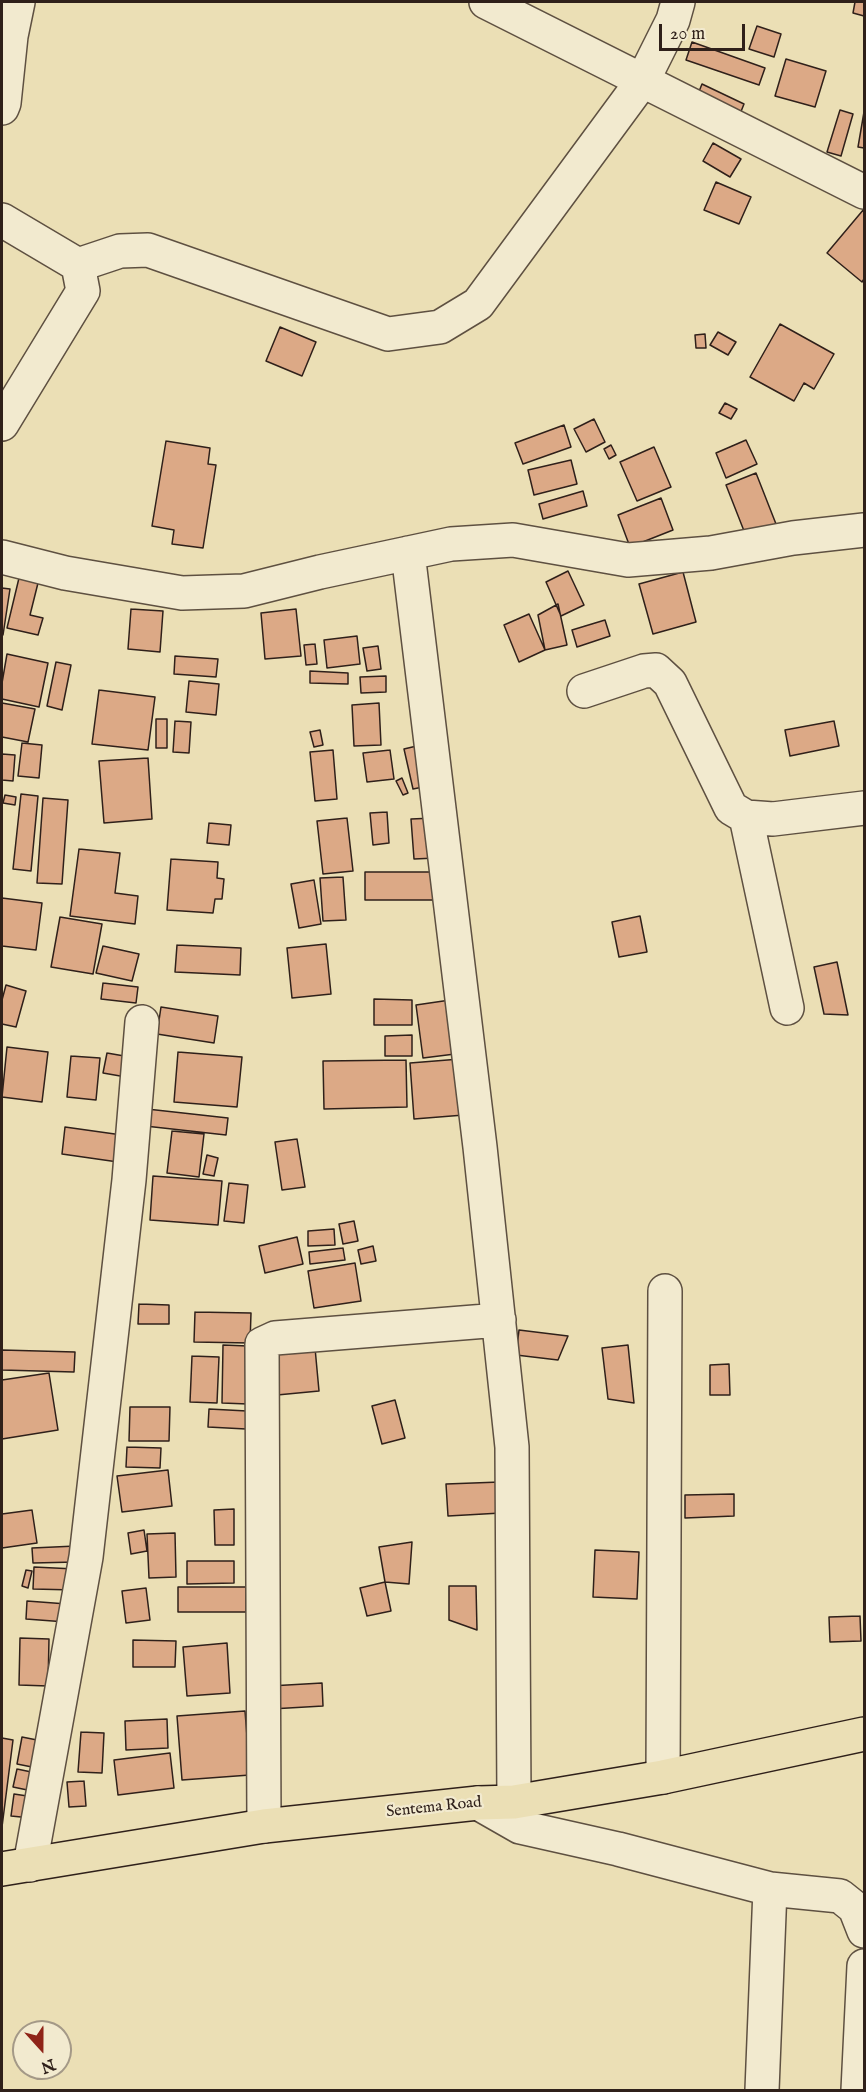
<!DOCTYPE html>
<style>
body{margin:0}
#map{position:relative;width:866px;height:2092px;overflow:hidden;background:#ebdfb5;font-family:"IM FELL English",serif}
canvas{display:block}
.frame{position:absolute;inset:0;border:3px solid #2f201a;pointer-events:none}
.north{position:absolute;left:12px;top:2020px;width:60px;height:60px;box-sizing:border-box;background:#f2eacf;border:2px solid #a49987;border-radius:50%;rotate:159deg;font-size:16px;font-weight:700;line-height:24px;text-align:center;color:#2f201a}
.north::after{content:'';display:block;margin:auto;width:21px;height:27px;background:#8f2418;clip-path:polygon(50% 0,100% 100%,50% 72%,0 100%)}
.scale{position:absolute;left:659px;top:24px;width:86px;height:27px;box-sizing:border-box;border:3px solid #2f201a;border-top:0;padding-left:8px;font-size:18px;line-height:21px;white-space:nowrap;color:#2f201a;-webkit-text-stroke:4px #f2eacf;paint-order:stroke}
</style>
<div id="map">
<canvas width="866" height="2092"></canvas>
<div class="frame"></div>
<div class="north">N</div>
<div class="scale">20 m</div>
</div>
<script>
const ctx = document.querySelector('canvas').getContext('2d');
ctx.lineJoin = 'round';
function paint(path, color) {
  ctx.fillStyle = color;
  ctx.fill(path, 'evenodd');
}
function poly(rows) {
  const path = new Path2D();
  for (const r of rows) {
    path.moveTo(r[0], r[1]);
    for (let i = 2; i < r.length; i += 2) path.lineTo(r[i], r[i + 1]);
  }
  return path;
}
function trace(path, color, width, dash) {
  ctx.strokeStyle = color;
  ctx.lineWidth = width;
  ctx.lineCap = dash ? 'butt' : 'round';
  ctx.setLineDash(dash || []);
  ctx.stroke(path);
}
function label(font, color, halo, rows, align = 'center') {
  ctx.font = font + ' "IM FELL English",serif';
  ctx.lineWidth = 4.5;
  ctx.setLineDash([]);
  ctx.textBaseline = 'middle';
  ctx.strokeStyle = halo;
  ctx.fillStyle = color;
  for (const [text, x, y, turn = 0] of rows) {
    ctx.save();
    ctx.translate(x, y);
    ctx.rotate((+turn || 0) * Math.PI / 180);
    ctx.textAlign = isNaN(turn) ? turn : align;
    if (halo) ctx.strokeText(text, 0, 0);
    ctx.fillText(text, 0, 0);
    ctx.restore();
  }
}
const building = poly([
 [855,2,864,2,864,16,853,13,855,2],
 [757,26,781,34,774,57,749,49,757,26],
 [692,42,765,68,759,85,686,60,692,42],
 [786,59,826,71,815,107,775,96,786,59],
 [702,84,744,104,738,119,696,99,702,84],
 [840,110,853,114,841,156,827,152,840,110],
 [864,112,864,148,858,147,864,112],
 [713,143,741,159,730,177,703,161,713,143],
 [716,182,751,197,739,224,704,210,716,182],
 [864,209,864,279,862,282,827,253,864,209],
 [780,324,834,354,814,389,804,383,794,401,750,377,780,324],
 [280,327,316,342,302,376,266,361,280,327],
 [718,332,736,342,728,355,710,345,718,332],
 [705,334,706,348,696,348,695,335,705,334],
 [725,403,737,409,731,419,719,413,725,403],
 [594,419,605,442,586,452,574,429,594,419],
 [564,425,571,447,523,464,515,443,564,425],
 [746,440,757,464,726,478,716,453,746,440],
 [166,441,210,448,208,464,216,465,203,548,172,544,174,530,152,526,166,441],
 [611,445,616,455,609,459,604,449,611,445],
 [654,447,671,487,637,501,620,462,654,447],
 [571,460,577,484,534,495,528,470,571,460],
 [756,473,776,524,746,536,726,485,756,473],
 [583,491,587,506,543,519,539,504,583,491],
 [661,498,673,530,630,547,618,515,661,498],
 [568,571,584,605,561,616,546,582,568,571],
 [683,572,696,622,653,634,639,584,683,572],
 [19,578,38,583,30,615,43,618,38,635,7,628,19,578],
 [2,588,10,589,3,635,2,635,2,588],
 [558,604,567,645,545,650,538,615,558,604],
 [131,609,163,611,160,652,128,649,131,609],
 [296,609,301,656,265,659,261,613,296,609],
 [529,614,545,650,519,662,504,625,529,614],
 [605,620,610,636,577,647,572,630,605,620],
 [357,636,360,664,327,668,324,640,357,636],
 [315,644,317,664,306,665,304,645,315,644],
 [378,646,381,669,367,671,363,648,378,646],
 [7,654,48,663,39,707,2,699,2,683,7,654],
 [175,656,218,659,216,677,174,674,175,656],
 [56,662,71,665,62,710,47,706,56,662],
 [310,671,348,673,348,684,310,683,310,671],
 [386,676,386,692,361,693,360,677,386,676],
 [189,681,219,684,216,715,186,712,189,681],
 [99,690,155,697,148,750,92,744,99,690],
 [2,703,35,709,28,742,2,737,2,703],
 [379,703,381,745,354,746,352,705,379,703],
 [156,719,167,719,167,748,156,748,156,719],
 [175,721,191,722,189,753,173,752,175,721],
 [834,721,839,746,790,756,785,730,834,721],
 [320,730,323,745,314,747,310,732,320,730],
 [22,743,42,745,39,778,18,776,22,743],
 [425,744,433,785,413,789,404,749,425,744],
 [333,750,337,799,315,801,310,752,333,750],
 [390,750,394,779,367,782,363,753,390,750],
 [2,754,15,755,13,781,2,780,2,754],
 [148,758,152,819,104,823,99,761,148,758],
 [402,778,408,793,403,795,396,781,402,778],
 [21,794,38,796,31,871,13,869,21,794],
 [5,795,16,797,15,805,3,803,5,795],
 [43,798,68,800,62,884,37,883,43,798],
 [387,812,389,843,373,845,370,813,387,812],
 [347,818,353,871,323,874,317,821,347,818],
 [434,818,436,858,414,859,411,819,434,818],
 [209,823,231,825,229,845,207,843,209,823],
 [79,849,120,853,115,893,138,896,135,924,70,916,79,849],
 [171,859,218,862,217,878,224,879,222,899,215,899,213,913,167,910,171,859],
 [365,872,440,872,440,900,365,900,365,872],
 [343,877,346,920,323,921,320,878,343,877],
 [314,880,321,924,299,928,291,884,314,880],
 [2,898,42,903,36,950,2,946,2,898],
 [640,916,647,952,619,957,612,922,640,916],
 [60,917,102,924,93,974,51,967,60,917],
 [326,944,331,994,292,998,287,948,326,944],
 [177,945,241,948,240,975,175,972,177,945],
 [103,946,139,954,132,981,96,973,103,946],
 [837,962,848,1015,824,1014,814,967,837,962],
 [103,983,138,987,136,1003,101,999,103,983],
 [6,985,26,991,16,1027,2,1024,2,1000,6,985],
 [374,999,412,1000,412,1025,374,1025,374,999],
 [457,999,463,1053,423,1058,416,1005,457,999],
 [161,1007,218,1016,214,1043,157,1034,161,1007],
 [412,1035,412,1056,385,1056,385,1036,412,1035],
 [7,1047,48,1052,42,1102,2,1097,7,1047],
 [178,1052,242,1057,237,1107,174,1102,178,1052],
 [107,1053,130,1057,126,1077,103,1073,107,1053],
 [71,1056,100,1058,96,1100,67,1097,71,1056],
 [460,1059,464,1115,414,1119,410,1063,460,1059],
 [406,1060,407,1107,324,1109,323,1061,406,1060],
 [147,1109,228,1118,226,1135,145,1126,147,1109],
 [65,1127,129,1136,125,1163,62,1154,65,1127],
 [172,1131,204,1134,199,1177,167,1173,172,1131],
 [297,1139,305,1187,282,1190,275,1142,297,1139],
 [207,1155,218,1158,214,1176,203,1174,207,1155],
 [153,1176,222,1181,218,1225,150,1220,153,1176],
 [229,1183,248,1185,244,1223,224,1221,229,1183],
 [354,1221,358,1241,343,1244,339,1224,354,1221],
 [334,1229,335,1245,308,1246,308,1231,334,1229],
 [297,1237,303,1264,265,1273,259,1246,297,1237],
 [373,1246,376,1261,361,1264,358,1250,373,1246],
 [343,1248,345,1260,310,1264,309,1252,343,1248],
 [355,1263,361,1301,314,1308,308,1271,355,1263],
 [139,1304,169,1305,169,1324,138,1324,139,1304],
 [195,1312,251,1313,250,1343,194,1342,195,1312],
 [519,1330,568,1336,558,1360,516,1355,519,1330],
 [314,1337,319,1391,277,1395,272,1342,314,1337],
 [223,1345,248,1346,248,1404,222,1403,223,1345],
 [628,1345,634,1403,608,1399,602,1348,628,1345],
 [2,1350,75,1352,74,1372,2,1370,2,1350],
 [192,1356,219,1357,217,1403,190,1402,192,1356],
 [729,1364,730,1395,710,1395,710,1365,729,1364],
 [49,1373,58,1430,2,1439,2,1380,49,1373],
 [395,1400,405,1438,382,1444,372,1406,395,1400],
 [130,1407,170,1407,169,1441,129,1441,130,1407],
 [209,1409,247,1411,246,1429,208,1427,209,1409],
 [127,1447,161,1448,160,1468,126,1467,127,1447],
 [168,1470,172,1506,122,1512,117,1476,168,1470],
 [500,1482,501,1513,448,1516,446,1484,500,1482],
 [734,1494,734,1516,685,1518,685,1495,734,1494],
 [234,1509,234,1545,215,1545,214,1510,234,1509],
 [32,1510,37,1543,2,1548,2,1514,32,1510],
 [144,1530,147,1551,131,1554,128,1533,144,1530],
 [175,1533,176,1577,149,1578,147,1534,175,1533],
 [412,1542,409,1584,385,1582,379,1547,412,1542],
 [76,1546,76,1562,33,1563,32,1548,76,1546],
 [595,1550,639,1552,637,1599,593,1597,595,1550],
 [187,1561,234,1561,234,1583,187,1584,187,1561],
 [34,1567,75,1569,74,1590,33,1589,34,1567],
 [26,1570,32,1571,28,1588,22,1586,26,1570],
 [385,1582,391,1611,367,1616,360,1588,385,1582],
 [449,1586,476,1586,477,1630,449,1620,449,1586],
 [178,1587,246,1587,246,1612,178,1612,178,1587],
 [146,1588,150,1620,126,1623,122,1591,146,1588],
 [27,1601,67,1604,66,1622,26,1619,27,1601],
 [860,1616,861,1641,830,1642,829,1617,860,1616],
 [20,1638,49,1639,48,1686,19,1685,20,1638],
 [133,1640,176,1641,175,1667,133,1667,133,1640],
 [227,1643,230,1693,187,1696,183,1647,227,1643],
 [322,1683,323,1706,271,1709,270,1686,322,1683],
 [245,1711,250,1775,182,1780,177,1716,245,1711],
 [167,1719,168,1748,126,1750,125,1721,167,1719],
 [81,1732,104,1733,102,1773,78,1772,81,1732],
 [22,1737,42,1741,37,1768,17,1764,22,1737],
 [2,1738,13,1740,2,1827,2,1738],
 [170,1753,174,1788,118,1795,114,1760,170,1753],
 [17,1769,41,1774,37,1792,13,1787,17,1769],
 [84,1781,86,1806,69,1807,67,1782,84,1781],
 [14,1794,34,1797,31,1818,11,1816,14,1794]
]);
paint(building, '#dca986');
trace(building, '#2f201a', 1.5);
const minor = poly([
 [486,2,864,192],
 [2,108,4,103,11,36,18,2],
 [2,220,78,265,83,291,2,424],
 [78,265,120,251,148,250,388,334,440,327,478,304,643,80,673,20,678,2],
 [408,553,480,1147,512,1447,514,1802],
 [2,557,65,573,182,593,244,591,320,572,451,544,513,540,628,560,711,553,793,538,864,530],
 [584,691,644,671,656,670,670,683,731,808,746,817,773,819,864,808],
 [746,817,787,1008],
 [663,1777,665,1291],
 [478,1803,520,1827,618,1849,770,1889,840,1896,855,1908,864,1931],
 [264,1826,262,1344,275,1338,499,1320],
 [30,1865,86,1557,129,1180,142,1022],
 [762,2090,770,1889],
 [858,2090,864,1966]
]);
const major = poly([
 [2,1869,264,1826,478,1803,514,1802,663,1777,864,1734]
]);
trace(minor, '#5e5041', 36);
trace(major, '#2f201a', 36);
trace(minor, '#f2eacf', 33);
trace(major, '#ebdfb5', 33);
label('16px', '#2f201a', '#f2eacf', [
 ["Sentema Road",434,1808,-6]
]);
</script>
